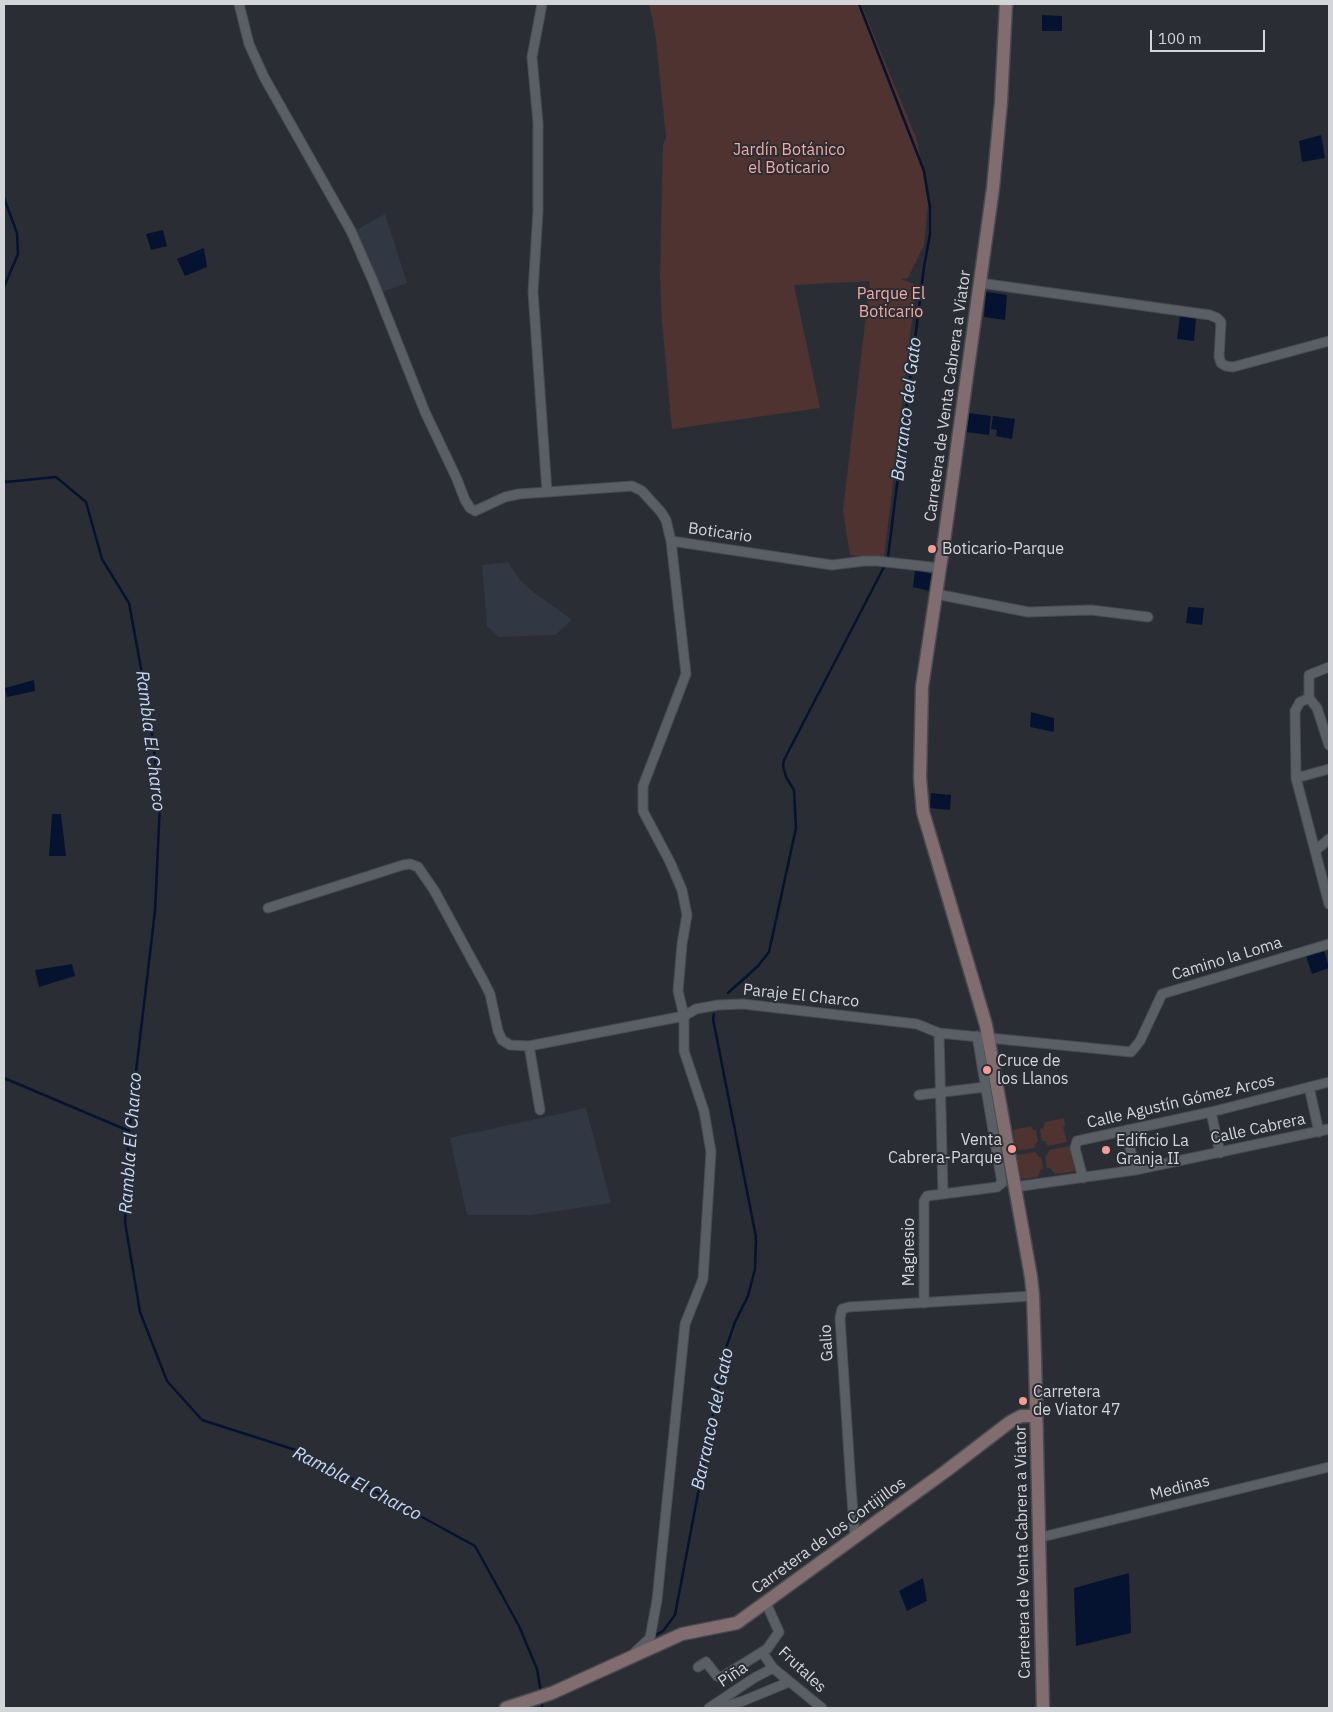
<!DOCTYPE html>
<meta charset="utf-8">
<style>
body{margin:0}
#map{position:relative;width:1333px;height:1712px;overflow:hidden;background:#2a2e34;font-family:"IBM Plex Sans",sans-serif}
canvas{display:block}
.frame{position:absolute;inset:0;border:5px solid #d3d5d9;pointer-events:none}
.scale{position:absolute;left:1150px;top:30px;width:115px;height:22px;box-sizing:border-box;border:2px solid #d3d5d9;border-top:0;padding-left:6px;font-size:15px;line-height:18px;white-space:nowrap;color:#d3d5d9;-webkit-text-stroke:4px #2a2e34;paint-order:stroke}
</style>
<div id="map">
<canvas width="1333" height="1712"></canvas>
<div class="frame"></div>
<div class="scale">100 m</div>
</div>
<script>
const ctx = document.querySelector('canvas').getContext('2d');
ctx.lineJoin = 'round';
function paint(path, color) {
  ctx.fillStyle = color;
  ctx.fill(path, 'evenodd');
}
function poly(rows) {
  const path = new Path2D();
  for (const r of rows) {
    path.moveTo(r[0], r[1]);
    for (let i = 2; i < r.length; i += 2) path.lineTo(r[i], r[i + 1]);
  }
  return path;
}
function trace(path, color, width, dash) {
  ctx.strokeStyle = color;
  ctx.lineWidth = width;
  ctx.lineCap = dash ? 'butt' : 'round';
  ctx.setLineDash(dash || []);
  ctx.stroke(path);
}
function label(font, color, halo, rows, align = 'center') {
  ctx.font = font + ' "IBM Plex Sans",sans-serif';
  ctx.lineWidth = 4;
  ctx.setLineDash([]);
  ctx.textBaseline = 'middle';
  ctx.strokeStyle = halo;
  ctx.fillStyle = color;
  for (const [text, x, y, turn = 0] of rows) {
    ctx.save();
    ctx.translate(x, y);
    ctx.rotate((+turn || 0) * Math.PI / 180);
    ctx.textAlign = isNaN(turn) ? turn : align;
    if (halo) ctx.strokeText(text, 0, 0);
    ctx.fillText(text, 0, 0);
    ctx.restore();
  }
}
paint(poly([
 [385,214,407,283,381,292,356,230],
 [508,562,520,580,532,591,572,620,555,635,499,637,487,626,482,565],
 [586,1108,611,1203,531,1215,467,1215,450,1138]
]), '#313743');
paint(poly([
 [649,4,861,4,917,140,928,204,924,245,908,278,901,279,916,285,884,558,850,555,843,510,870,281,794,285,820,408,672,429,662,322,660,276,663,145,666,137,655,31],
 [1064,1118,1065,1126,1063,1127,1067,1142,1048,1146,1045,1141,1042,1141,1040,1129,1043,1128,1045,1122],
 [1031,1126,1033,1130,1036,1130,1038,1142,1036,1143,1034,1148,1016,1151,1013,1130],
 [1069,1146,1075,1171,1055,1174,1050,1168,1047,1168,1045,1156,1047,1155,1049,1150],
 [1035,1152,1039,1157,1041,1157,1043,1169,1041,1169,1038,1177,1023,1179,1021,1177,1017,1155]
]), '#4f3330');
paint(poly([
 [1042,15,1062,16,1062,31,1042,31],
 [1321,135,1325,158,1302,162,1299,141],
 [163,230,167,246,151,250,146,234],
 [204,248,207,267,185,276,177,259],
 [986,292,1007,295,1005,320,984,317],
 [1180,316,1196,318,1194,341,1177,339],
 [969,413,991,416,989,435,966,432],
 [993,416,1015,419,1012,439,996,436,997,430,991,429],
 [915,570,932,574,929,591,913,587],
 [1188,607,1204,608,1202,625,1186,623],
 [34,680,35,691,7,697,5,688],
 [1031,712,1054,718,1054,732,1030,727],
 [931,793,951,795,950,810,930,808],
 [52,814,61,814,66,856,49,856],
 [1324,950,1329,968,1312,974,1306,956],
 [72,964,75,976,39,987,35,970],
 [1129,1573,1131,1633,1076,1646,1074,1588],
 [923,1578,927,1601,907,1611,899,1591]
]), '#051330');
trace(poly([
 [859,4,924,171,930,207,930,234,924,267,888,557],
 [4,198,17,233,18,254,4,287],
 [4,480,6,482,56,477,86,502,102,559,129,603,150,717,160,803,155,911,129,1131,125,1222,140,1312,167,1381,202,1420,305,1453,475,1546,519,1626,537,1669,541,1692],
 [728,993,758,966,769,952,796,828,794,790,786,777,783,766,784,760,885,565],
 [4,1078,129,1131],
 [652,1637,663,1631,675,1615,725,1351,735,1322,748,1296,755,1269,756,1237,713,1019,714,1014],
 [542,1708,542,1700]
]), '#051330', 2.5);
const street = poly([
 [239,4,249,44,264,77,351,231,373,281,425,412,456,477,465,500,470,508,475,511,505,497,519,494,632,486,642,491,661,512,666,520,671,541,832,565,864,561,877,561,940,568],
 [542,4,532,57,538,123,538,211,533,292,547,492],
 [980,283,1210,315,1217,318,1221,322,1219,357,1221,363,1226,366,1233,367,1329,341],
 [936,594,1028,612,1091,610,1148,617],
 [1329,667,1309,675,1309,698,1300,702,1295,711,1296,778,1329,904],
 [1309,698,1317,708,1329,745],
 [1296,778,1329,769],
 [1315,851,1329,839],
 [268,908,403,865,410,864,418,867,434,890,484,982,490,994,498,1031,502,1040,510,1045,529,1046],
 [939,1033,943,1194],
 [1309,1087,1319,1132],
 [919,1095,985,1087],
 [540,1110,529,1046,684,1016,696,1009,718,1005,743,1004,917,1024,939,1033,1131,1052,1140,1041,1162,994,1329,944],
 [1211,1112,1220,1153],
 [1126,1130,1135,1170],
 [1083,1178,1075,1148,1077,1141,1211,1112,1329,1082],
 [1015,1187,1135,1170,1329,1129],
 [924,1303,924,1201,927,1196,997,1187,1002,1183,977,1036],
 [855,1537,851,1487,840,1318,842,1309,849,1307,1033,1296],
 [1038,1538,1329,1467],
 [635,1652,650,1638,657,1600,685,1324,703,1279,711,1152,704,1111,684,1051,684,1016,678,991,682,944,687,915,682,890,670,862,643,811,643,786,686,674,671,541],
 [762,1652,773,1668,822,1708],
 [698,1667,706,1662,717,1676,722,1677,767,1649,779,1632,766,1603],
 [709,1708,754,1678,773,1668],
 [720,1708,743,1701,789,1682]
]);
const secondary = poly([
 [1006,4,1001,102,993,188,944,541,922,687,920,778,923,812,986,1025,1031,1277,1033,1296,1035,1357,1043,1708],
 [506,1708,552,1693,682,1634,737,1623,946,1471,1010,1422,1021,1416,1036,1416]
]);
trace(street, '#494b50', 11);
trace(secondary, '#494b50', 15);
trace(street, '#5a5e65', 9);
trace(secondary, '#816c6f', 12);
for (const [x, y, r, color] of [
 [932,549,5,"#f59c94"],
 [987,1070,5,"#f59c94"],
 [1012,1149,5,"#f59c94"],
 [1106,1150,5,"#f59c94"],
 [1023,1401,5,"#f59c94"]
]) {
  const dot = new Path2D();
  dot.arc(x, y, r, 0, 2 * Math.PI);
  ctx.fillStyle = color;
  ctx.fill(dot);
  trace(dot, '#2a2e34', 2);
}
label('16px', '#f6a9a2', '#2a2e34', [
 ["Jardín Botánico",789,150],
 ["el Boticario",789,168],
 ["Parque El",891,294],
 ["Boticario",891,312]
]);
label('16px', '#d3d5d9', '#2a2e34', [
 ["Carretera de Venta Cabrera a Viator",948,396,-82],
 ["Boticario",720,533,8],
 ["Camino la Loma",1227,959,-17],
 ["Paraje El Charco",801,996,6],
 ["Calle Agustín Gómez Arcos",1181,1102,-13],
 ["Calle Cabrera",1258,1129,-12],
 ["Magnesio",909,1252,-90],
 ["Galio",827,1343,-93],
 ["Medinas",1180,1488,-14],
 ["Carretera de los Cortijillos",829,1536,-36],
 ["Carretera de Venta Cabrera a Viator",1023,1552,-91],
 ["Frutales",802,1670,43],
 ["Piña",733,1675,-34]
]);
label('16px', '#d3d5d9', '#2a2e34', [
 ["Boticario-Parque",942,549],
 ["Cruce de",997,1061],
 ["los Llanos",997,1079],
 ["Venta",1002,1140,"right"],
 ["Cabrera-Parque",1002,1158,"right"],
 ["Edificio La",1116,1141],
 ["Granja II",1116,1159],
 ["Carretera",1033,1392],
 ["de Viator 47",1033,1410]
], 'left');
label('italic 18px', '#c6dafe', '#2a2e34', [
 ["Barranco del Gato",907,409,-83],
 ["Rambla El Charco",150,741,83],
 ["Rambla El Charco",131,1143,-86],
 ["Barranco del Gato",713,1419,-78],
 ["Rambla El Charco",357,1484,27]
]);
</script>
